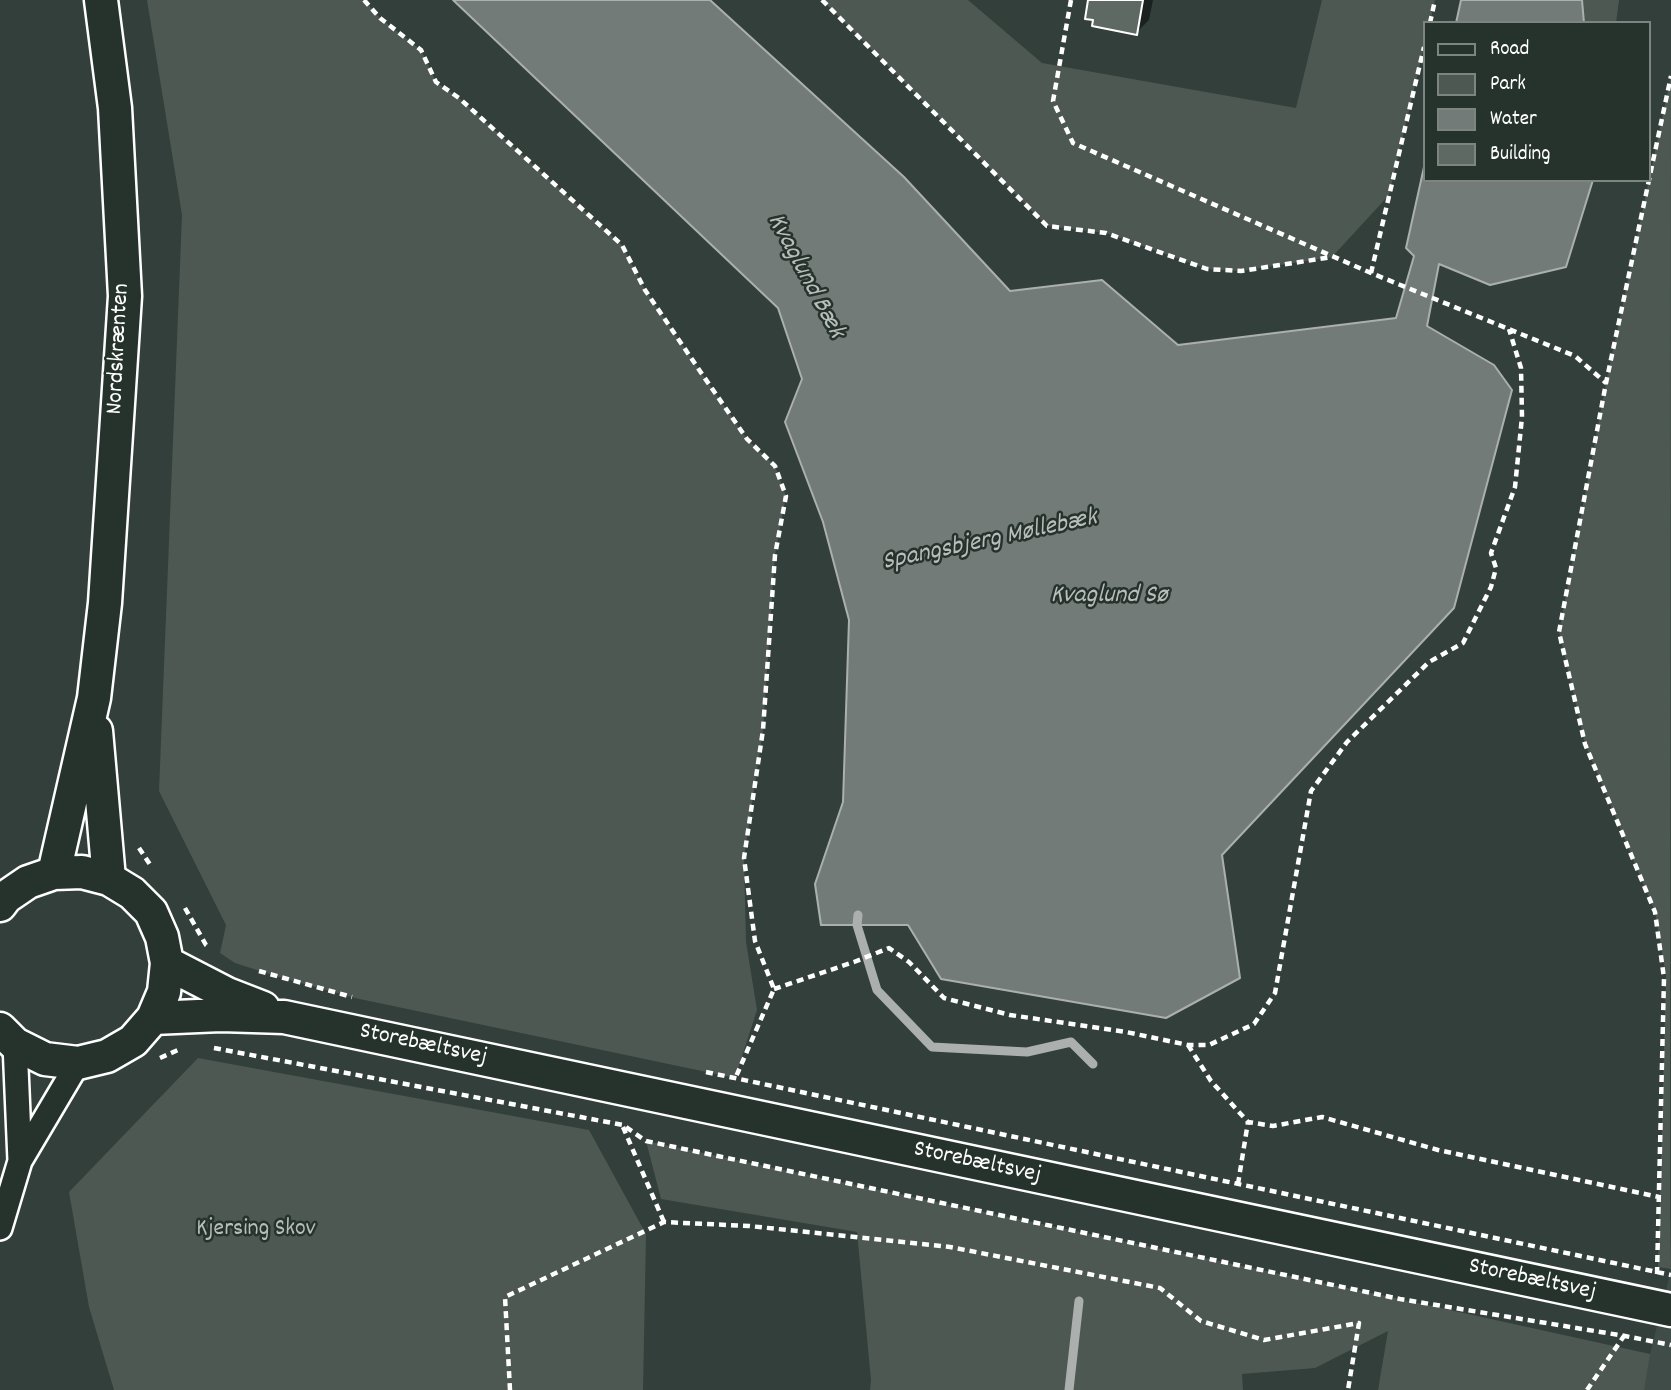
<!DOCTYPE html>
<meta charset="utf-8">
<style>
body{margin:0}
#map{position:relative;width:1671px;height:1390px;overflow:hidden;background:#333f3a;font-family:Dekko,sans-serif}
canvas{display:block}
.legend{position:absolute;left:1423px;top:21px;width:228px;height:161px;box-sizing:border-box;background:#26332d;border:2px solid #7d8581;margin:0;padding:9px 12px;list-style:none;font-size:21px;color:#fff}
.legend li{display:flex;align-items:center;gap:14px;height:35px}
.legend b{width:35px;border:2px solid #7d8581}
</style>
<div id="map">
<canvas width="1671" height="1390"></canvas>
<ul class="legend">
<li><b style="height:9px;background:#26332d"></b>Road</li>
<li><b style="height:19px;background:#4d5853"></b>Park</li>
<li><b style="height:19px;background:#737b78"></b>Water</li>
<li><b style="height:19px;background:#5f6964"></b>Building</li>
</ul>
</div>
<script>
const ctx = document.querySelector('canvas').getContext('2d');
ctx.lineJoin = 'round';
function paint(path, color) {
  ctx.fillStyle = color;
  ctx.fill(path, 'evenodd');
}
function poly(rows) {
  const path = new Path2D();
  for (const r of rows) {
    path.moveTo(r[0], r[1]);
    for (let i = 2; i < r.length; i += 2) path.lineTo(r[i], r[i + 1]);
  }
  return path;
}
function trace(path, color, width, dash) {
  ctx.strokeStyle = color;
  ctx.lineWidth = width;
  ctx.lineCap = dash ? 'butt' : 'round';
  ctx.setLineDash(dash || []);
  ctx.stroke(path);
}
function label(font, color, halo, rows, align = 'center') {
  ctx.font = font + ' Dekko,sans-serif';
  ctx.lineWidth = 5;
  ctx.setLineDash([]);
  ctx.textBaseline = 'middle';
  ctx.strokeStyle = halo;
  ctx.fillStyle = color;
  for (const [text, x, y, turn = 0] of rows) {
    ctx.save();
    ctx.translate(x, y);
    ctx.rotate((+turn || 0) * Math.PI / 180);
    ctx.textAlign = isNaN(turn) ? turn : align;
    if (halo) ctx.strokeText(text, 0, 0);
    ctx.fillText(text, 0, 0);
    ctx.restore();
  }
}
paint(poly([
 [1671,1270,1671,1390,1639,1390,1650,1354]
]), '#404c47');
paint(poly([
 [147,0,364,0,380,18,421,50,436,82,459,98,622,245,645,290,704,377,747,439,775,466,786,496,775,555,763,730,744,858,746,942,757,1010,735,1078,355,998,279,977,235,963,220,953,226,925,159,791,182,215],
 [822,0,968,0,1042,63,1296,108,1322,0,1435,0,1430,23,1424,23,1424,47,1389,195,1332,257,1241,271,1207,269,1106,233,1047,226],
 [1582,0,1619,0,1616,23,1584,23],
 [1671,76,1670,1214,1671,1269,1658,1267,1666,976,1655,912,1585,744,1559,632,1606,383],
 [198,1058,589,1130,646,1234,643,1390,114,1390,89,1307,69,1192],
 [646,1141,1400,1299,1650,1354,1644,1390,1378,1390,1388,1331,1315,1368,1242,1374,1243,1390,870,1390,871,1380,857,1232,661,1199]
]), '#4d5853');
const water = poly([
 [453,0,710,0,904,177,1010,291,1102,280,1178,345,1396,318,1414,256,1406,248,1424,167,1424,180,1593,180,1566,267,1490,285,1439,264,1427,326,1494,365,1512,390,1454,608,1222,855,1240,978,1166,1018,941,979,908,925,821,925,815,884,843,802,849,620,823,522,785,422,802,379,778,308,453,0],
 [1461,0,1582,0,1584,23,1456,23,1461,0]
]);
paint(water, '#737b78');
trace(water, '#abb0ae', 2);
paint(poly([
 [1090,0,1153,0,1149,20,1136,33]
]), '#0007');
trace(poly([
 [858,915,857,925,877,990,932,1047,1027,1052,1071,1042,1093,1064],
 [1069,1390,1079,1301]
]), '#abb0ae', 9);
const building = poly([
 [1088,0,1143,0,1137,35,1092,26,1093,20,1085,19,1088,0]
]);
paint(building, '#5f6964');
trace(building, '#fff', 2);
const street = poly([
 [15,1044,20,1161],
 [0,1228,20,1161,78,1063]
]);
const secondary = poly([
 [96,731,109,879],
 [54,873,94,698,105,603,125,296,115,108,101,0],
 [0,905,6,897,28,882,54,873,82,872,109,879,132,893,151,912,162,937,167,963,164,992,153,1018,133,1041,107,1056,78,1063,45,1059,15,1044,0,1029],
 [167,963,227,994,263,1008],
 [153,1018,221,1015,284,1017,1671,1310]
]);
trace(street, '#fff', 28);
trace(secondary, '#fff', 37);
trace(poly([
 [364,0,380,18,421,50,436,82,459,98,622,245,645,290,704,377,747,439,775,466,786,496,775,555,763,730,744,858,755,941,774,989,735,1079],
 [822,0,1047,226,1106,233,1207,269,1241,271,1332,257],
 [1071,0,1053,101,1073,143,1371,273,1575,356,1606,383],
 [1430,23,1435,0],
 [1371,273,1424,47],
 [139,848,151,866],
 [185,908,206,945,210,948],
 [259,971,352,997],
 [774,989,854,962,889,948,909,962,944,998,1010,1015,1126,1032,1188,1045,1209,1045,1254,1024,1275,993,1311,791,1347,742,1429,662,1463,643,1491,587,1496,568,1491,553,1515,487,1522,417,1521,368,1509,329],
 [1188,1045,1211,1081,1248,1122,1273,1126,1322,1117,1438,1150,1659,1197],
 [214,1048,623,1125,646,1141,1400,1299,1625,1336,1671,1345],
 [160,1058,178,1050],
 [706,1072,1671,1275],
 [623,1127,664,1222],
 [1238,1184,1248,1122],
 [1657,1274,1664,978,1655,912,1585,744,1559,632,1606,383,1671,76],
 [510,1390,505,1297,664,1222,749,1226,950,1247,1160,1288,1201,1321,1264,1340,1359,1323,1348,1390],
 [1587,1390,1626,1333]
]), '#fff', 4.5, [7, 5]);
trace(street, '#26332d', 23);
trace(secondary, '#26332d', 32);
label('24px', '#fff', '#26332d', [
 ["Nordskrænten",120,349,-87],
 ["Storebæltsvej",423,1046,12],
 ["Storebæltsvej",977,1164,12],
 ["Storebæltsvej",1532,1281,12]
]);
label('24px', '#b8bcba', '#26332d', [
 ["Kjersing Skov",256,1231]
]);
label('italic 26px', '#b9bdbc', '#26332d', [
 ["Kvaglund Bæk",804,277,62],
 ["Spangsbjerg Møllebæk",990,542,-12],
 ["Kvaglund Sø",1109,597]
]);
</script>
